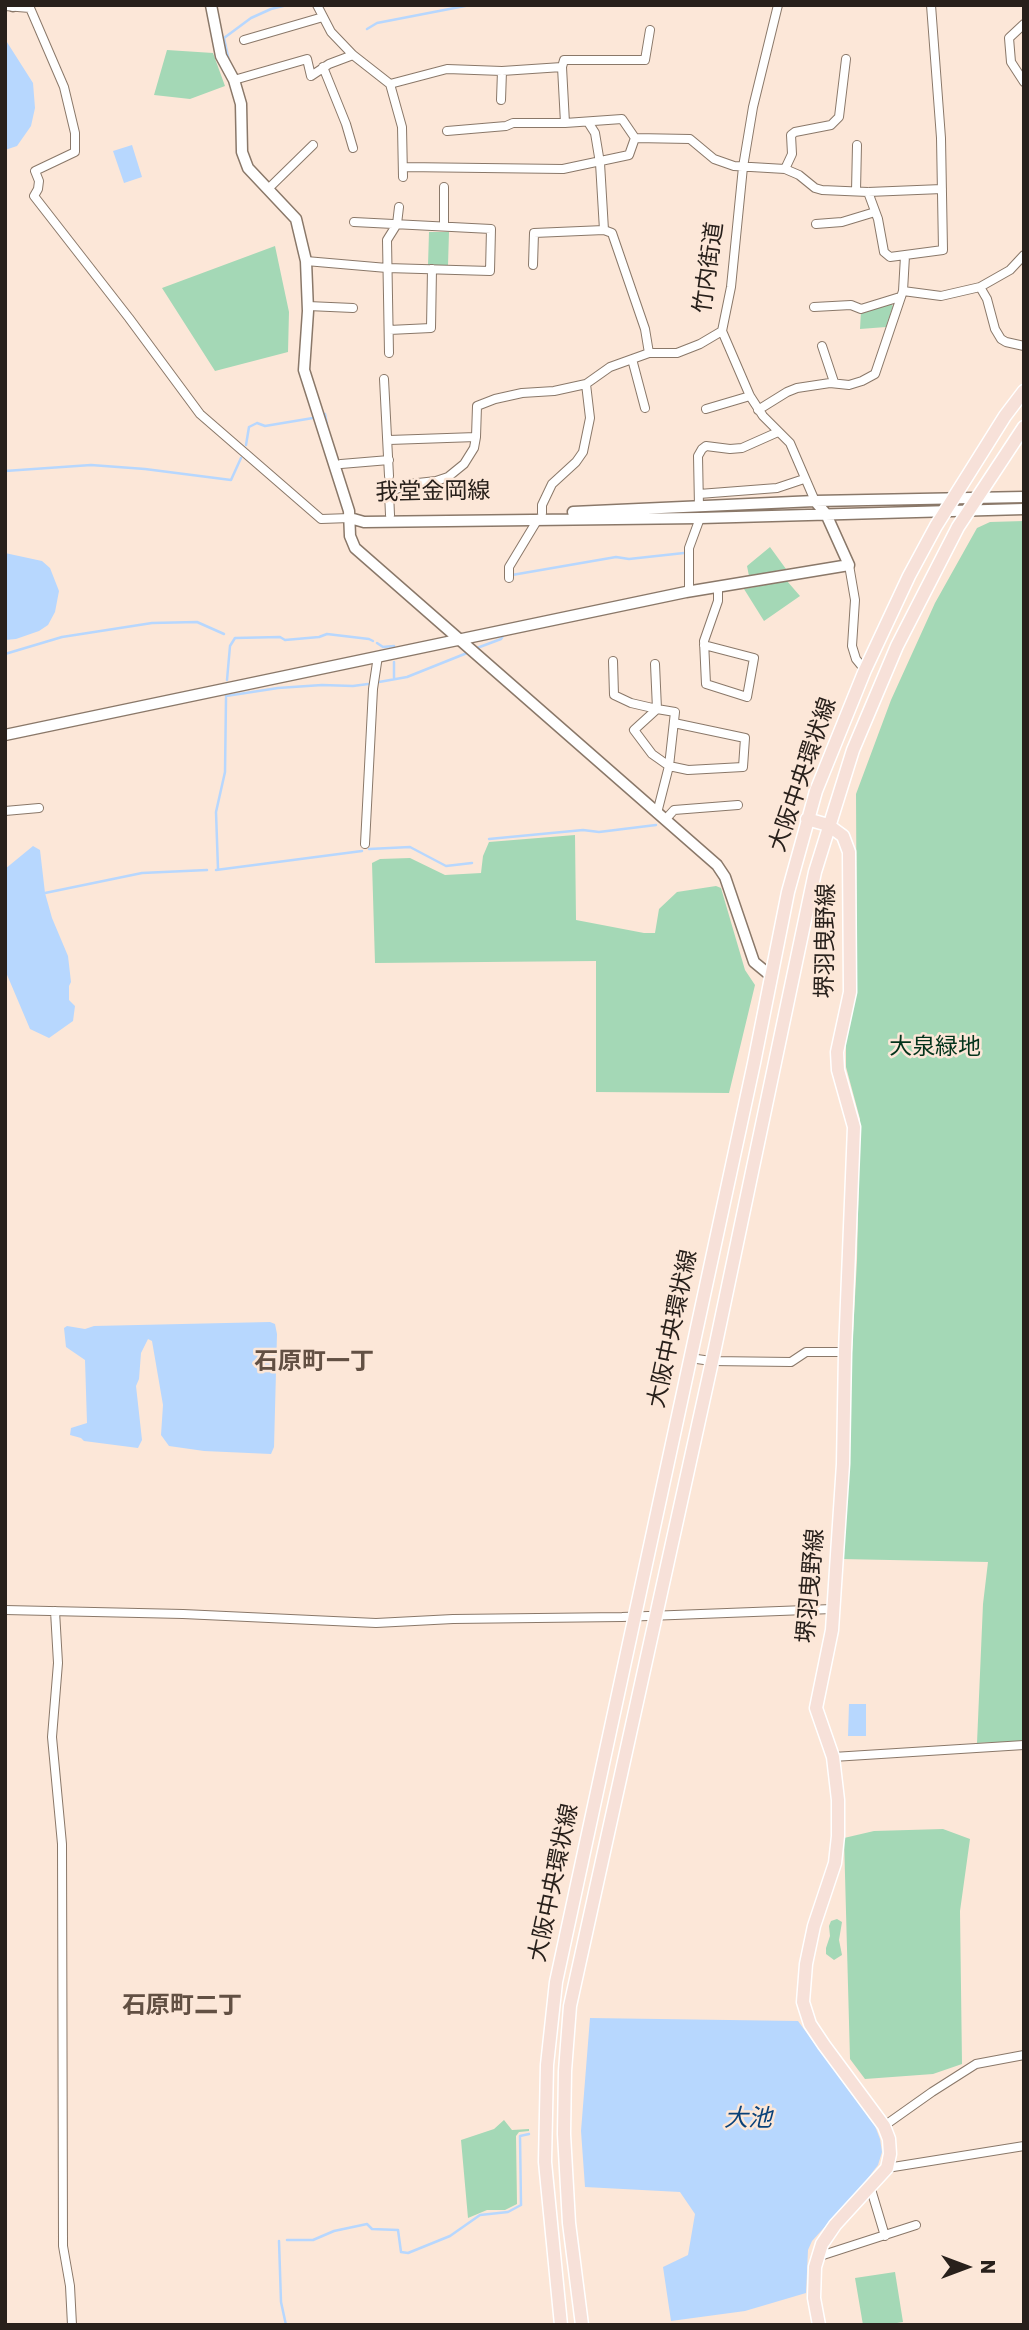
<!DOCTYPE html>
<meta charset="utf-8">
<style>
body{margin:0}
#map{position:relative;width:1029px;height:2330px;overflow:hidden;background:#fce7d8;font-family:Poppins,sans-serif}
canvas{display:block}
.frame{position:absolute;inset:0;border:7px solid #28201b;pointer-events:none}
.north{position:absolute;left:931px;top:2232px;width:70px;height:70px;-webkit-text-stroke:5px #fce7d8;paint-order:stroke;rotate:90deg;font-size:19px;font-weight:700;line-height:28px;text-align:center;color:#28201b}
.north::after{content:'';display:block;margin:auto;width:24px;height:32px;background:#28201b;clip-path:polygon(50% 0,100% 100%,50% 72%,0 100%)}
</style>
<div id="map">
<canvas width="1029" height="2330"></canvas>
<div class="frame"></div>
<div class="north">N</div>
</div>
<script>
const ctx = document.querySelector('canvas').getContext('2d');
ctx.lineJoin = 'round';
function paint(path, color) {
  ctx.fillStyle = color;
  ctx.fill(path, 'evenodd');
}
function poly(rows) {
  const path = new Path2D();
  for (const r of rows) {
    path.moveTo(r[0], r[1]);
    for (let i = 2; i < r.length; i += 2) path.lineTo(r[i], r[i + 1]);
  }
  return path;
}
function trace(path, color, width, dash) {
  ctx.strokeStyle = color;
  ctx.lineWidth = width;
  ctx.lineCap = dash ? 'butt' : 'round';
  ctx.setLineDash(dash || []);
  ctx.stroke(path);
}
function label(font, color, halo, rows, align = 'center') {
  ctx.font = font + ' Poppins,"Noto Sans JP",sans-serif';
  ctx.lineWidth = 5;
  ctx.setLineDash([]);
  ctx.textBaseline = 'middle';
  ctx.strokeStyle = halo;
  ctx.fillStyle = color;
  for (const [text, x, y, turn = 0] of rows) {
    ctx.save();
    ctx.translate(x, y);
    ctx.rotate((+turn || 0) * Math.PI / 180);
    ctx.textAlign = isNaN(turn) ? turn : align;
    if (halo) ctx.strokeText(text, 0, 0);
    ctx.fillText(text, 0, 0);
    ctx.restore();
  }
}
paint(poly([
 [167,50,213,53,225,86,190,99,154,95],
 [429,232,449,232,448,265,428,265],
 [275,246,289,312,288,352,215,371,162,288],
 [889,302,893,306,886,327,860,329,861,311],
 [1024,521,1024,1741,977,1743,983,1604,988,1562,841,1559,857,1260,860,1119,846,1067,846,1038,857,988,856,794,891,700,935,603,977,528,990,522],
 [770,547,786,569,749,576,747,566],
 [787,581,800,596,764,621,744,589],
 [575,835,576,920,644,933,655,933,659,909,677,892,716,886,721,888,745,970,755,985,729,1093,596,1092,596,961,375,963,372,863,380,859,410,858,445,875,481,873,483,856,489,842],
 [943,1829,970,1839,960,1911,962,2064,933,2074,865,2079,850,2059,844,1838,874,1831],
 [837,1919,842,1922,839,1940,842,1955,834,1960,826,1954,826,1948,830,1936,829,1926,831,1921],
 [504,2120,512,2130,529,2129,529,2131,519,2132,516,2136,517,2204,505,2210,487,2210,468,2218,461,2140,494,2129],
 [895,2272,903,2322,885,2325,863,2325,855,2278]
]), '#a4d8b6');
paint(poly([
 [5,39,33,83,35,108,31,126,17,146,5,150],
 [132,145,142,177,124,183,113,151],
 [5,553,42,561,50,568,59,591,55,612,48,625,39,631,16,639,5,640],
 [33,846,40,850,45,893,52,918,68,956,71,982,69,986,69,1000,75,1006,73,1021,49,1038,30,1029,5,970,5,869],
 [270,1322,275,1324,277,1334,274,1447,271,1454,204,1451,169,1446,161,1435,163,1405,152,1341,148,1339,141,1353,139,1379,136,1386,142,1440,138,1448,84,1441,81,1438,70,1435,71,1428,87,1423,85,1360,66,1347,64,1328,67,1326,85,1329,94,1326],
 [849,1704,866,1704,866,1736,848,1736],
 [590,2018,798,2021,875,2126,880,2139,882,2152,878,2165,862,2186,812,2241,808,2250,806,2293,745,2311,671,2321,663,2267,688,2255,695,2214,680,2192,585,2187,581,2131]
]), '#b7d7fe');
trace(poly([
 [321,6,339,5],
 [367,29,377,23,470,5],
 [229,61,224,38,251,18,271,9,287,5],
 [325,414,327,425],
 [246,445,249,427,257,423,265,426,313,418],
 [5,471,91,465,145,469,231,480,241,458],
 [512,575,616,557,629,559,684,553],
 [377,643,383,647,394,646],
 [477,648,501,639,504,634],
 [5,654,62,637,152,623,197,622,224,634],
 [394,679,394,662],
 [227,680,230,646,235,638,280,637,285,640,319,637,327,634,369,639,373,641],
 [379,682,407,677,467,653],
 [226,696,278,688,322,685,353,686,368,684],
 [489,839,583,830,599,832,656,825],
 [369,849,410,847,446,866,472,863],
 [218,869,216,812,225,772,226,698],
 [216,870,362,851],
 [45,893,142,873,207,870],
 [287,2240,313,2240,334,2231,367,2224,372,2229,398,2230,401,2252,408,2253,450,2236,480,2215,508,2212,521,2205,520,2136,529,2134],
 [279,2241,281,2302,286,2325]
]), '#b7d7fe', 2.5);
const street = poly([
 [317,5,331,32,353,55,390,84,402,127,403,177],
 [778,5,753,107,743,167,731,287,722,331,750,396,763,416,790,443,815,501],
 [5,6,30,8,64,87,75,133,75,152,35,171,39,181,38,189,34,196,129,318,200,414,321,519,350,518],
 [1024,24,1009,38,1011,62,1024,82],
 [244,40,323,17],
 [323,67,346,124,353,148],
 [234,80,307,59,311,76,329,64,353,55],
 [390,84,447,69,502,71,562,67],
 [501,100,502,71],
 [565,123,562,67,564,60,645,60,650,30],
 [447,131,506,126,513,123,565,123,622,119,635,138,690,139,714,159,734,166,785,169,799,175,815,188,822,190,868,192,942,189],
 [404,167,563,169,629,155,635,138],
 [785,169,792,154,791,135,795,132,831,125,839,117,846,59],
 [268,189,313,145],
 [856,191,857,145],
 [868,192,878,219,884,252,890,257,943,250,941,138,931,5],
 [816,224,842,222,875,212],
 [444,226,444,187],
 [306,261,387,268,490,271,491,229,354,222],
 [533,265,534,233,604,230],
 [980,287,987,299,995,329,1001,339,1006,342,1024,346],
 [903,291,941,296,980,287,1010,270,1024,255],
 [308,306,353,308],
 [814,307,851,305,861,309,900,297],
 [389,330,431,328,432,269],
 [822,346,834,382],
 [389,353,387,240,397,224,399,207],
 [649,353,677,353,700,344,722,331],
 [632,359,645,408],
 [384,379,389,476],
 [706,409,750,396],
 [758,410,787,392,797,388,830,383,849,385,862,381,875,374,903,291,905,256],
 [389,440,476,437],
 [341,464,389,460],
 [699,494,777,488,804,479],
 [699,507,698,456,702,449,706,446,730,449,742,448,778,432],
 [542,513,542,505,552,484,576,462,583,452,590,418,586,384],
 [390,515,389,492,409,484,436,481,448,477,464,464,474,448,476,437,477,406,495,399,522,393,554,391,586,384,610,367,649,353,645,329,612,233,604,230,600,163,595,133,588,122],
 [849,565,855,600,852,646,856,659,865,670],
 [509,578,509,567,538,519],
 [689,592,689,548,700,518],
 [704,645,754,658,747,697,706,684,704,641,718,601,718,587],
 [613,661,614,695,631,703,657,709,655,664],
 [5,811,39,808],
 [657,813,669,766,675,712,657,709,634,730,652,754,669,766,688,770,743,767,745,738,674,723],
 [665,820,674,810,738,805],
 [365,844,373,689,378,656],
 [690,1358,711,1361,791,1362,806,1352,845,1352],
 [5,1610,183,1614,376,1623,453,1619,622,1617,832,1609],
 [55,1611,58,1663,52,1737,62,1844,63,2246,70,2286,72,2325],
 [833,1757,1024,1745],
 [884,2126,932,2092,976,2064,1024,2055],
 [887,2168,1024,2146],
 [870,2186,885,2236],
 [817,2257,916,2225]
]);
const secondary = poly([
 [211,5,221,56,234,80,241,104,242,152,248,168,296,219,306,261,308,311,304,370,349,511,350,536,355,548,717,865,725,877,754,962,771,976],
 [13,6,13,5],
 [573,512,815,501,1024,497],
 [350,518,364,522,700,518,1024,509],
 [5,735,686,592,849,565,826,514,815,501]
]);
const primary = poly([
 [807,819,828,825,843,836,849,852,850,992,837,1052,838,1070,854,1127,845,1352,843,1464,832,1630,816,1708,833,1757,838,1800,838,1836,835,1863,814,1926,806,1964,803,2002,810,2024,824,2045,884,2126,889,2139,890,2154,887,2168,835,2225,822,2244,815,2267,814,2298,819,2325],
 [561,2325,545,2162,547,2065,556,1982,754,1063,788,892,816,791,865,670,909,576,936,526,1005,416,1024,391],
 [582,2325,569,2223,564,2134,565,2071,570,2006,715,1348,815,872,853,750,897,646,958,527,1024,427]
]);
trace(street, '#8a7869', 10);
trace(secondary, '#8a7869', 13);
trace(primary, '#fff', 15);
trace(street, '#fff', 8);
trace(secondary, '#fff', 10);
trace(primary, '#f7e1d9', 12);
label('23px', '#28201b', '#fce7d8', [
 ["竹内街道",710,268,-82],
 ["我堂金岡線",433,493,-1],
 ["大阪中央環状線",804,775,-71],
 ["堺羽曳野線",827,941,-89],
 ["大阪中央環状線",674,1329,-78],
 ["堺羽曳野線",812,1586,-85],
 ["大阪中央環状線",555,1883,-78]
]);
label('23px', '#03331b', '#fce7d8', [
 ["大泉緑地",935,1048]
]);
label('bold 24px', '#625043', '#fce7d8', [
 ["石原町一丁",314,1363],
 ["石原町二丁",182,2007]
]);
label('italic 24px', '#094179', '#fce7d8', [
 ["大池",748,2120]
]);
</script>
